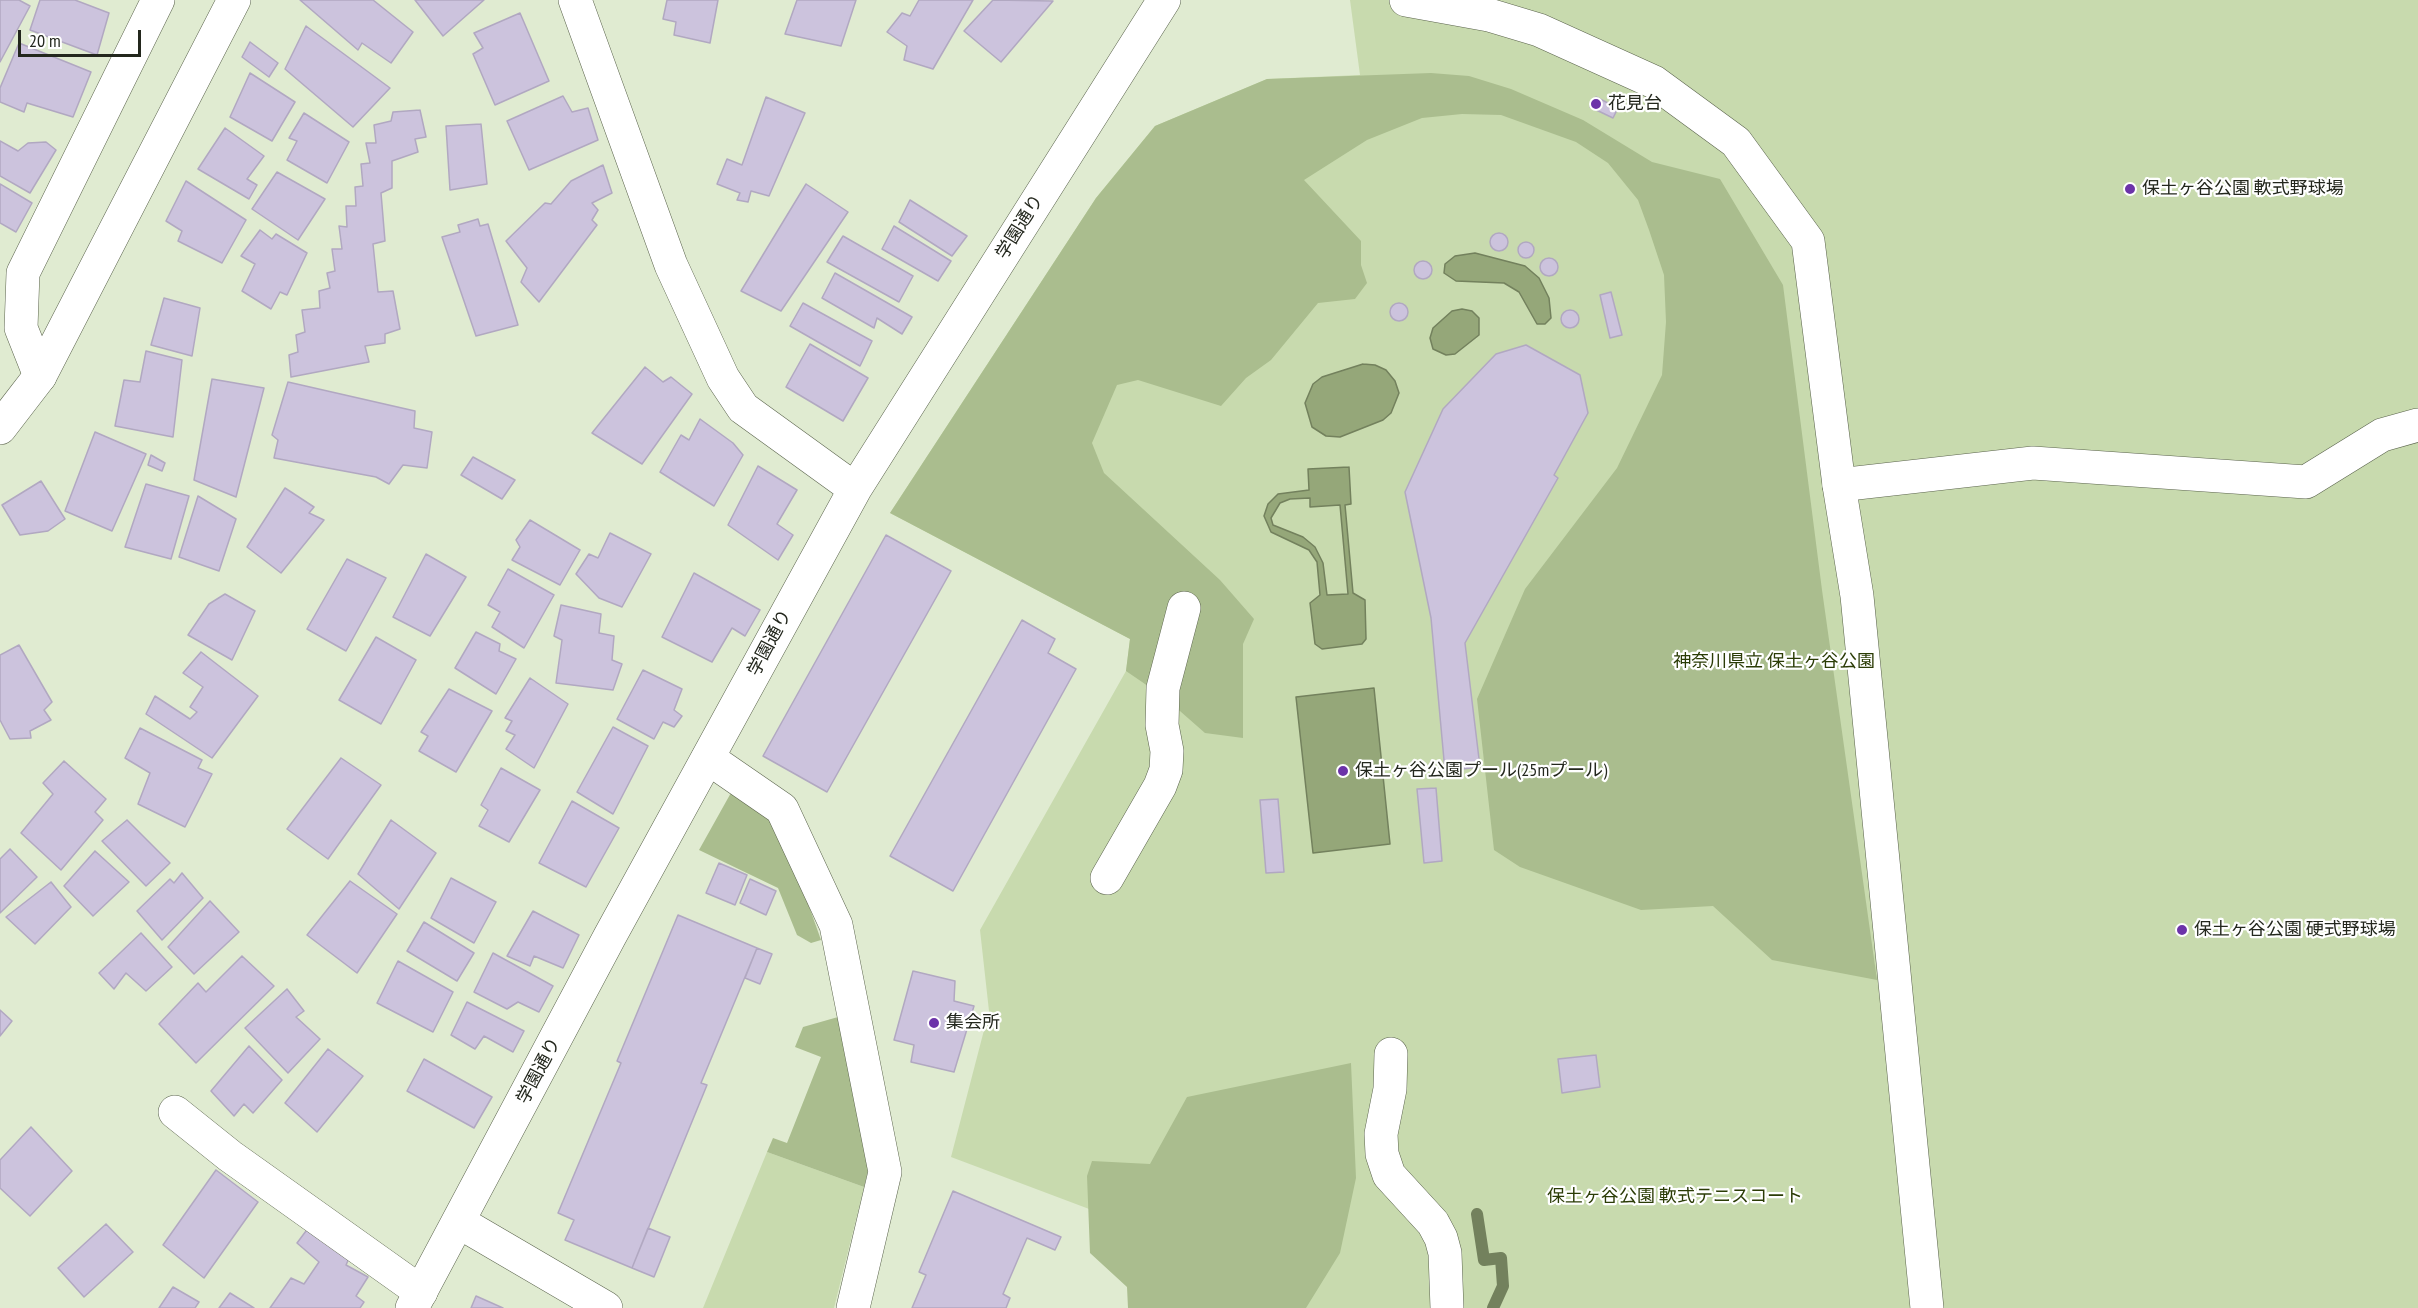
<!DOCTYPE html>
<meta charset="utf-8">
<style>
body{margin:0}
#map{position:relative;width:2418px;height:1308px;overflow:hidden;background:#e0ebd1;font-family:"PT Sans Narrow",sans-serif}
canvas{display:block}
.scale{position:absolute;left:18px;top:30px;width:123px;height:27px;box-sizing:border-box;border:3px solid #23271d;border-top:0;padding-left:8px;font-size:18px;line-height:21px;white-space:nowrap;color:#23271d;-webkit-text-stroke:4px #fff;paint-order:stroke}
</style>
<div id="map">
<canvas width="2418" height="1308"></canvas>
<div class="scale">20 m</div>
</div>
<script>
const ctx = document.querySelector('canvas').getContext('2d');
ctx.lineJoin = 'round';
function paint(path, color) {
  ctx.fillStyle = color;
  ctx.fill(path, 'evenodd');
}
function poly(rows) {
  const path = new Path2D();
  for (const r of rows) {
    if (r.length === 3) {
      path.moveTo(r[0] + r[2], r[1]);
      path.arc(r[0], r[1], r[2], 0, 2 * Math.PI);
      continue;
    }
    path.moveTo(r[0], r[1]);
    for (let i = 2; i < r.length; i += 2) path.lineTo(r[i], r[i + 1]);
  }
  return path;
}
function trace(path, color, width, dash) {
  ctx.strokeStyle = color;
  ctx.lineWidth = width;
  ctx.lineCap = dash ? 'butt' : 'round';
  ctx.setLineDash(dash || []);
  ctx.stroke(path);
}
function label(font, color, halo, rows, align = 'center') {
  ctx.font = font + ' "PT Sans Narrow","Noto Sans JP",sans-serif';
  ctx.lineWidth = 4.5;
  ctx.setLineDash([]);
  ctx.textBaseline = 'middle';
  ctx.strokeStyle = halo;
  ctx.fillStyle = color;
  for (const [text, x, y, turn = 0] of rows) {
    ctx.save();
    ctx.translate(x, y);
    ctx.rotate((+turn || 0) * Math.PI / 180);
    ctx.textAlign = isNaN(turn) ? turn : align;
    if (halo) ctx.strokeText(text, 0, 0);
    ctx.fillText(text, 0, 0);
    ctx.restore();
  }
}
paint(poly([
 [1350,0,2418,0,2418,1308,1131,1308,1129,1224,951,1157,989,1011,980,930,1126,671,1130,639,890,513,1096,198,1155,126,1267,79,1360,75],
 [767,1152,864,1187,834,1308,703,1308]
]), '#c8daae');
paint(poly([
 [1431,73,1469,76,1511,89,1583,120,1652,162,1720,179,1783,285,1822,590,1877,980,1772,960,1713,906,1641,910,1520,867,1494,850,1477,699,1525,589,1617,468,1662,375,1666,322,1664,275,1649,230,1638,200,1608,163,1576,142,1501,115,1462,114,1422,118,1367,140,1304,180,1361,241,1361,265,1367,283,1355,299,1318,303,1271,360,1246,378,1221,406,1138,380,1117,385,1092,443,1104,473,1220,580,1254,619,1243,644,1243,738,1205,733,1164,697,1126,671,1130,639,890,513,1096,198,1155,126,1267,79],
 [732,791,762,808,784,836,821,940,811,943,797,935,778,888,699,850],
 [838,1017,869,1166,864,1187,767,1152,773,1138,787,1143,821,1057,795,1047,803,1027],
 [1351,1063,1356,1178,1340,1253,1306,1308,1128,1308,1127,1287,1090,1253,1087,1176,1092,1161,1150,1164,1187,1097]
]), '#aabd8e');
const water = poly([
 [1475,253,1525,266,1539,278,1549,298,1551,318,1545,324,1537,324,1519,292,1504,283,1456,281,1444,273,1445,264,1455,256,1475,253],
 [1462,309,1472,311,1479,318,1479,335,1455,354,1446,355,1433,349,1430,338,1433,328,1452,311,1462,309],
 [1363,364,1375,365,1386,370,1395,381,1399,393,1391,413,1383,420,1340,437,1326,436,1312,427,1305,403,1313,384,1322,377,1363,364],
 [1349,467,1351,504,1345,505,1353,593,1365,600,1366,639,1362,644,1322,649,1315,644,1310,603,1320,595,1317,562,1309,550,1271,532,1264,516,1268,504,1278,494,1309,490,1308,469,1349,467],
 [1310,498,1310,507,1340,505,1348,594,1327,595,1323,563,1315,547,1303,537,1273,525,1271,518,1280,503,1290,499,1310,498],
 [1374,688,1390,844,1313,853,1296,697,1374,688]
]);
paint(water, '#95a779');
trace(water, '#73815d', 1.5);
trace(poly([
 [1477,1214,1484,1260,1501,1258,1503,1286,1493,1308]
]), '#73815d', 12);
const building = poly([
 [0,0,19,0,30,6,0,62,0,0],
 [40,0,75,0,109,13,97,55,30,30,40,0],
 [300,0,373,0,413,32,391,63,362,43,358,50,300,0],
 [415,0,484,0,443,36,415,0],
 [667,0,718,0,710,43,674,35,676,22,663,19,667,0],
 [797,0,856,0,841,46,785,34,797,0],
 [919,0,973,0,933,69,904,60,907,46,887,32,902,13,910,16,919,0],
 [993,0,1053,1,1001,62,964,31,993,0],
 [520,13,549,81,495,105,473,54,483,48,474,33,520,13],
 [306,26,390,88,353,127,285,69,306,26],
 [250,42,278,63,269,77,242,57,250,42],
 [19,43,91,72,73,117,27,103,24,112,0,102,0,88,19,43],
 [250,73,295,102,272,141,230,117,250,73],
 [563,96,572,112,588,108,598,140,529,170,507,121,563,96],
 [766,97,805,113,769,196,751,191,748,202,737,200,740,193,717,184,727,159,742,165,766,97],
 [1596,97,1618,108,1613,118,1590,107,1596,97],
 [420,110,426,137,415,139,418,152,392,161,392,188,381,193,385,241,373,244,378,292,393,291,400,329,385,334,385,343,365,346,369,362,291,377,289,355,298,352,296,335,305,332,302,310,320,308,319,291,330,288,327,273,335,271,332,249,342,249,339,226,347,227,346,206,356,206,355,187,363,186,361,164,370,163,366,143,376,143,374,125,391,121,393,112,420,110],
 [304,113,349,142,327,183,287,160,297,141,289,138,304,113],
 [481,124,487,184,450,190,446,126,481,124],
 [225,128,264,156,247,179,257,185,249,199,198,169,225,128],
 [0,141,18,151,28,143,46,142,56,150,30,193,0,176,0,141],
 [603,165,612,193,592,203,598,210,592,220,597,225,539,302,521,282,527,268,506,241,545,203,551,204,571,181,603,165],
 [277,172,325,199,298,240,252,209,277,172],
 [186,181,246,220,222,263,178,241,182,231,166,221,186,181],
 [0,184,32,203,16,232,0,223,0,184],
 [806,184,848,212,781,311,741,291,806,184],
 [910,200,967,236,952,256,899,222,910,200],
 [478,219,480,226,488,224,518,325,476,336,442,237,460,232,458,225,478,219],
 [894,226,951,261,938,281,882,249,894,226],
 [260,230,272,239,276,234,307,253,287,295,280,292,271,309,242,291,255,264,241,256,260,230],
 [1499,242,9],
 [843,236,913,276,899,302,827,262,843,236],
 [1526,250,8],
 [1549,267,9],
 [1423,270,9],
 [835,273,912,317,902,334,877,318,874,328,822,298,835,273],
 [1611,292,1622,335,1610,338,1600,295,1611,292],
 [164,298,200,308,192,356,151,345,164,298],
 [1399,312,9],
 [803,303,872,341,860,366,790,326,803,303],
 [1570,319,9],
 [810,344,868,378,843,421,786,387,810,344],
 [1526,345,1580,375,1588,413,1554,475,1558,478,1465,643,1480,767,1445,771,1431,618,1405,492,1443,409,1496,354,1526,345],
 [146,351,182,360,173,437,115,426,124,380,140,382,146,351],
 [645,367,663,382,671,377,692,394,642,464,592,433,645,367],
 [212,379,264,388,236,497,194,480,212,379],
 [288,382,415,411,414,428,432,432,427,468,403,465,389,484,376,477,274,458,278,440,272,435,288,382],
 [700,419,733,443,743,455,714,506,660,472,681,435,689,440,700,419],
 [95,432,146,454,112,531,65,511,95,432],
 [151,455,165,463,162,471,148,465,151,455],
 [473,457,515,480,502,499,461,475,473,457],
 [758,466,797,490,777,524,793,535,778,560,728,525,758,466],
 [41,481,65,519,48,531,20,535,2,505,41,481],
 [146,484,189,496,171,559,125,547,146,484],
 [285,488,314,507,309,513,324,520,281,573,247,547,285,488],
 [198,496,236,519,219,571,179,557,198,496],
 [530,520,580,550,560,585,512,560,520,547,516,540,530,520],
 [610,533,651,554,622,607,599,598,576,574,589,554,598,558,610,533],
 [886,535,951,571,827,792,763,756,886,535],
 [426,554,466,577,430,636,393,617,426,554],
 [347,559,386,578,346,651,307,629,347,559],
 [508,569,554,595,524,648,492,627,500,612,488,605,508,569],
 [694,573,760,610,745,636,732,628,712,662,662,637,694,573],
 [225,594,255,611,232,660,188,635,209,604,225,594],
 [561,605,601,614,599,633,614,636,612,660,622,664,613,690,556,683,562,640,554,636,561,605],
 [1022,620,1055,639,1048,653,1076,669,953,891,890,856,1022,620],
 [476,632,500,644,499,651,516,659,496,694,455,668,476,632],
 [376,637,416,660,381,724,339,700,376,637],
 [19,645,52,702,44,710,51,720,30,731,31,738,10,739,0,720,0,655,19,645],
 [201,652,258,696,212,758,146,714,155,696,190,719,197,712,190,707,203,687,183,673,201,652],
 [643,670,682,689,674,710,682,716,674,727,663,722,654,739,617,719,643,670],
 [530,678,568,704,534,768,506,749,515,735,506,731,512,721,505,718,530,678],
 [449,689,492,711,456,772,419,751,428,736,421,732,449,689],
 [613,727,648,746,613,814,577,792,613,727],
 [140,728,202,760,198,768,212,774,185,827,138,804,150,773,125,758,140,728],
 [341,758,381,785,328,859,287,829,341,758],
 [64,761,106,799,95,812,103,820,61,870,21,833,53,794,43,783,64,761],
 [501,768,540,790,509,842,479,826,488,810,481,805,501,768],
 [1436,788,1442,861,1424,863,1417,789,1436,788],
 [1278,799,1284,872,1266,873,1260,800,1278,799],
 [572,801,619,828,586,887,539,863,572,801],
 [127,820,170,863,146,886,102,841,127,820],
 [391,820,436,853,399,909,358,874,391,820],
 [10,849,37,877,0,913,0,859,10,849],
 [95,851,129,882,93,916,64,886,95,851],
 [719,863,747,875,735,905,706,893,719,863],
 [182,873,203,898,162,940,137,911,170,879,174,883,182,873],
 [451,878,496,902,474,943,431,918,451,878],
 [750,879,776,891,766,915,740,903,750,879],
 [350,881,397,914,357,973,307,935,350,881],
 [51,882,71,907,35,944,6,917,51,882],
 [210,901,239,932,194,974,168,947,210,901],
 [533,911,579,935,563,968,534,956,530,966,507,956,533,911],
 [678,915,757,948,701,1083,707,1085,632,1268,565,1240,574,1220,558,1213,621,1063,617,1061,678,915],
 [424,922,474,953,457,981,407,951,424,922],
 [141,933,172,967,146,991,126,973,114,989,99,973,141,933],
 [757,948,772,954,760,984,745,978,757,948],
 [493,953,553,986,539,1012,518,1002,507,1009,474,992,493,953],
 [242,956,274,986,196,1063,159,1024,198,983,206,992,242,956],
 [398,961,453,992,433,1032,377,1003,398,961],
 [913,971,955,981,954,1001,974,1006,954,1072,911,1062,914,1045,894,1040,913,971],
 [287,989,304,1011,296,1017,320,1039,288,1073,245,1028,287,989],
 [467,1002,524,1031,513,1052,484,1036,475,1049,451,1035,467,1002],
 [0,1010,12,1021,0,1036,0,1010],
 [249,1046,282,1080,253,1113,244,1104,234,1116,211,1091,249,1046],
 [328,1049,363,1076,317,1132,285,1103,328,1049],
 [1596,1055,1600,1087,1562,1093,1558,1059,1596,1055],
 [424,1059,492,1097,474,1128,407,1091,424,1059],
 [31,1127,72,1171,30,1216,0,1188,0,1160,31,1127],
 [216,1170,258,1202,204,1278,163,1245,216,1170],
 [953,1191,1061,1237,1055,1250,1027,1238,1003,1294,1010,1298,1006,1308,912,1308,926,1275,919,1272,953,1191],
 [106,1224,133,1252,84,1297,58,1268,106,1224],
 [309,1227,351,1254,346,1265,368,1277,356,1296,364,1302,360,1308,270,1308,291,1278,304,1284,319,1262,297,1243,309,1227],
 [648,1228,670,1237,654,1277,632,1268,648,1228],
 [173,1287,199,1302,195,1308,159,1308,173,1287],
 [230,1293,254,1308,219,1308,230,1293],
 [476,1296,503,1308,471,1308,476,1296]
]);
paint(building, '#ccc3dd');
trace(building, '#b1a8c1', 1.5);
const pedestrian = poly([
 [1107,878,1160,786,1166,770,1167,751,1162,725,1163,688,1184,608],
 [1391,1054,1390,1089,1381,1134,1382,1154,1389,1175,1433,1223,1441,1238,1445,1253,1447,1308]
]);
const minor = poly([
 [40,376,21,328,23,273,158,0],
 [1839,485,2033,463,2306,482,2382,435,2418,425],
 [708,758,782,809,836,925,885,1172,853,1308],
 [175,1112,230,1156,421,1292],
 [459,1222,606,1308]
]);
const tertiary = poly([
 [575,0,671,265,723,378,743,408,855,489],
 [1406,0,1489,15,1539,30,1654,82,1736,142,1808,241,1839,485,1857,596,1927,1308],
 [0,428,40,376,234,0],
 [412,1308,610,936,855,489,1164,0]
]);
trace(pedestrian, '#5b644d', 34);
trace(minor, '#5b644d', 34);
trace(tertiary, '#5b644d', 34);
trace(pedestrian, '#fff', 33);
trace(minor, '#fff', 33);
trace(tertiary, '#fff', 33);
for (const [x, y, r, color] of [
 [1596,104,6,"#6c33a9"],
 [2130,189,6,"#6c33a9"],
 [1343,771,6,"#6c33a9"],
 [2182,930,6,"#6c33a9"],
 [934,1023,6,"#6c33a9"]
]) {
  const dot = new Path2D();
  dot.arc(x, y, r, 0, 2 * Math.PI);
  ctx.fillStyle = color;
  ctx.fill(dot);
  trace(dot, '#fff', 2);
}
label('18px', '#23271d', '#fff', [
 ["花見台",1608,104],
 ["保土ヶ谷公園 軟式野球場",2142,189],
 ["保土ヶ谷公園プール(25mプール)",1355,771],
 ["保土ヶ谷公園 硬式野球場",2194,930],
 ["集会所",946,1023]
], 'left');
label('18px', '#23271d', '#fff', [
 ["学園通り",1020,227,-58],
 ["学園通り",770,643,-62],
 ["学園通り",539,1071,-62]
]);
label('18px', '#2b3c06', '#fff', [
 ["神奈川県立 保土ヶ谷公園",1774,662],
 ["保土ヶ谷公園 軟式テニスコート",1675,1197]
]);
</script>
